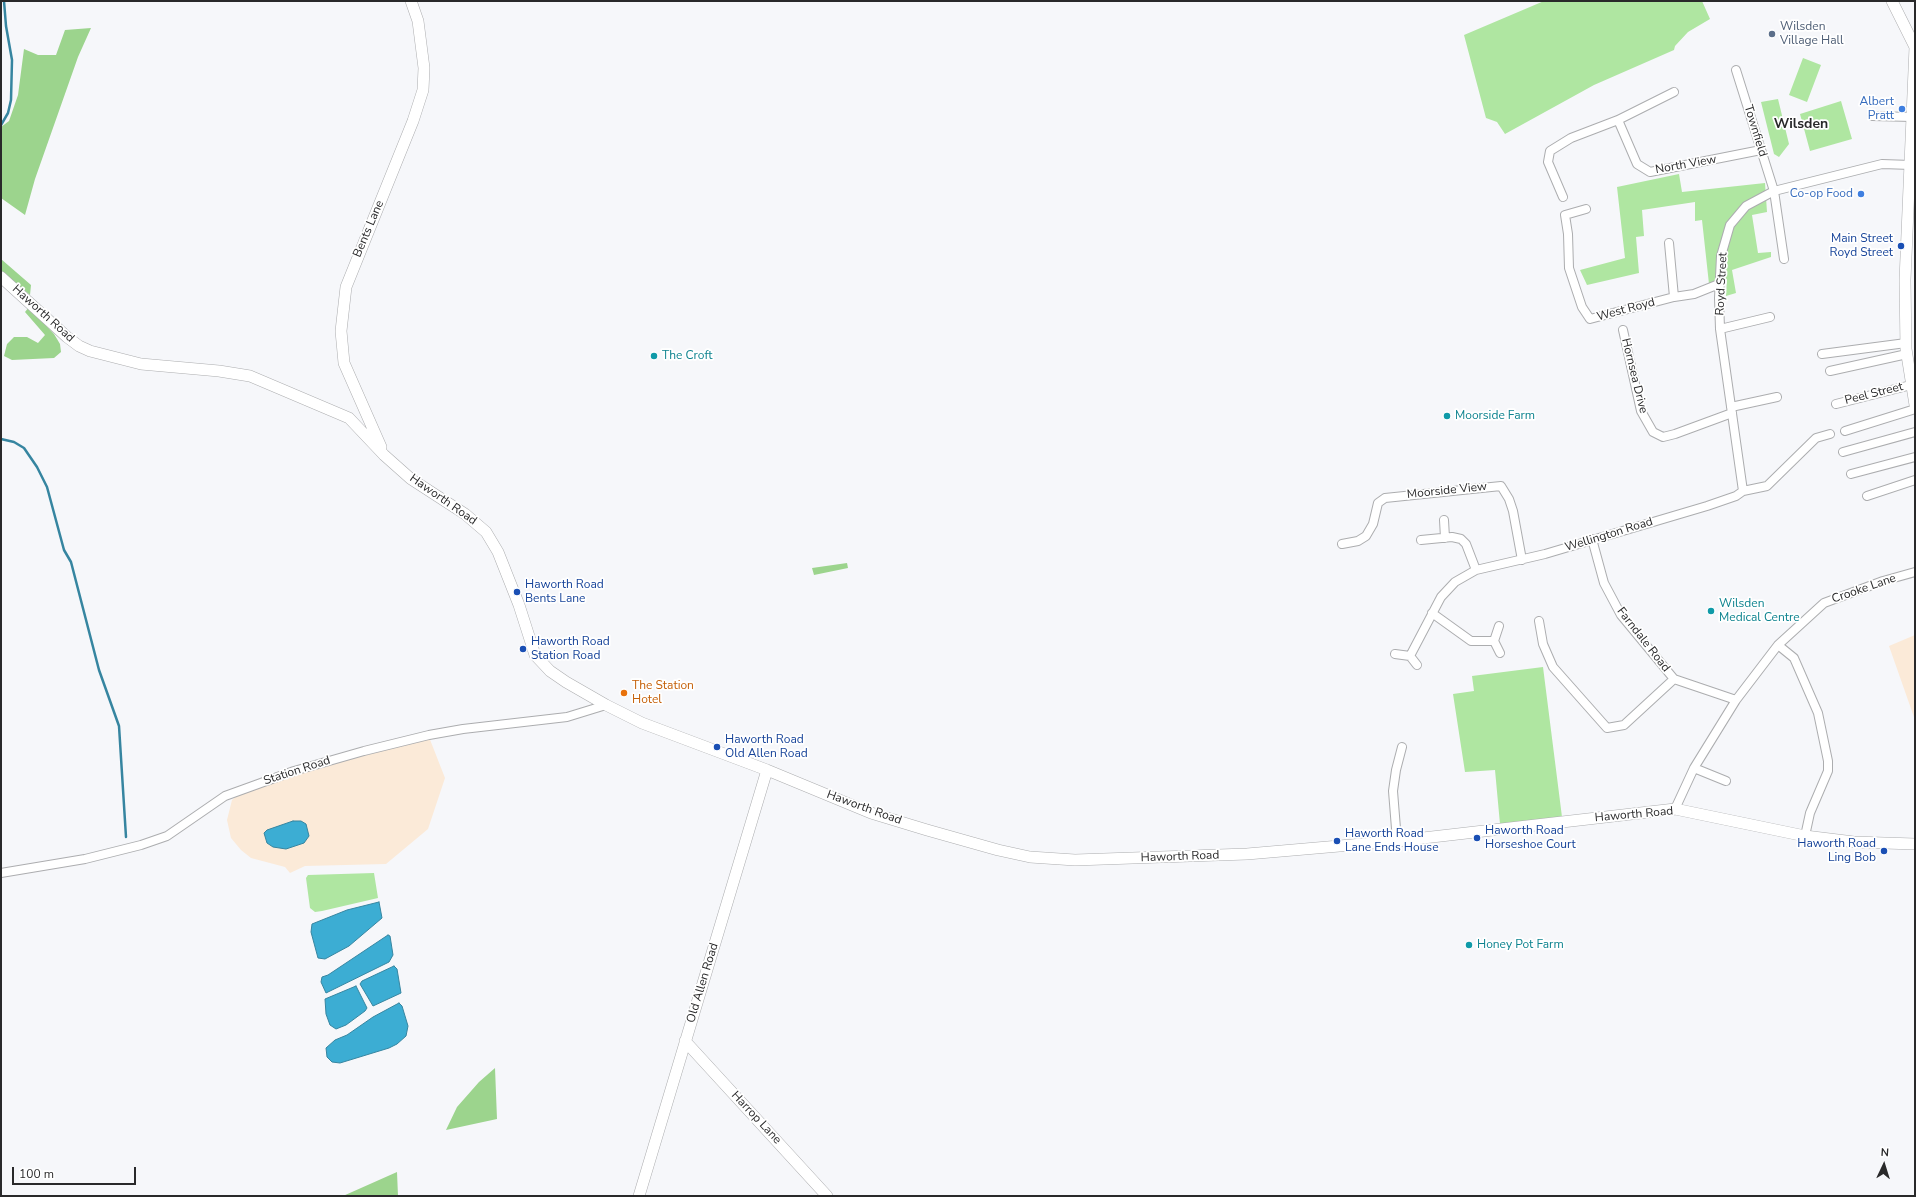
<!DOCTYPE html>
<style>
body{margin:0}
#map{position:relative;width:1916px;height:1197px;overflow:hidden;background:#f6f7fa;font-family:"Nunito Sans",sans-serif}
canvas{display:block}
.frame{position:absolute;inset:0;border:2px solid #29292a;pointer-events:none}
.north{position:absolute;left:1864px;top:1145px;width:40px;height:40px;-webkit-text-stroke:3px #fff;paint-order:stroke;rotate:4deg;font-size:11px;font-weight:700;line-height:16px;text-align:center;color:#29292a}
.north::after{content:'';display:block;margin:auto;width:14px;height:18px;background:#29292a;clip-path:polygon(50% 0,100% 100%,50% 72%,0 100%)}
.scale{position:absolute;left:12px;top:1167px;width:124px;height:18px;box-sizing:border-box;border:2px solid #29292a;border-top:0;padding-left:5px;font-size:12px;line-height:14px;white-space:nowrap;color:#29292a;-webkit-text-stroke:3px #fff;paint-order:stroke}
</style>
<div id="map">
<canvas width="1916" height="1197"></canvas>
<div class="frame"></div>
<div class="north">N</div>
<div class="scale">100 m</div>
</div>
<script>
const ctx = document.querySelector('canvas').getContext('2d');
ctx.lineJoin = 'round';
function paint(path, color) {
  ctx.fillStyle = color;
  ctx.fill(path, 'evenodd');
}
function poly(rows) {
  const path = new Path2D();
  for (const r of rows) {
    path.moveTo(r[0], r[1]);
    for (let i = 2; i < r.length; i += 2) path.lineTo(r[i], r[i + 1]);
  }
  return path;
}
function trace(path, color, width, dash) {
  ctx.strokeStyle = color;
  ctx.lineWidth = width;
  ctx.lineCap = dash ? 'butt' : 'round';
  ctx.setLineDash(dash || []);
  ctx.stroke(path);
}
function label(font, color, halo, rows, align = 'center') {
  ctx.font = font + ' "Nunito Sans",sans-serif';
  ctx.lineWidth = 3.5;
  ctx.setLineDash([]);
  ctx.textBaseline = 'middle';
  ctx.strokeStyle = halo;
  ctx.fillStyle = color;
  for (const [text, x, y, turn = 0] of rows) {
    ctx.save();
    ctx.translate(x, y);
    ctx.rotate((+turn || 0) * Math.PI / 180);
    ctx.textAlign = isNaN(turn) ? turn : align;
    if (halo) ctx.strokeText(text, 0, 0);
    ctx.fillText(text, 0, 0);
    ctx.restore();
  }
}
paint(poly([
 [1915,635,1915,720,1889,646],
 [429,737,445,778,428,829,386,864,305,866,290,873,285,867,251,858,241,850,231,838,227,820,232,800,241,792,295,773]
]), '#fbead8');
paint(poly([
 [1544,1,1702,1,1710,19,1688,32,1675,46,1674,50,1594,85,1505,134,1497,122,1486,118,1464,35],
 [1803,58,1821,65,1807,102,1789,95],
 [1778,99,1789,144,1779,157,1774,154,1761,102],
 [1841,101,1852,139,1810,151,1800,114],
 [1679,174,1682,192,1765,183,1767,212,1752,215,1758,253,1771,252,1771,257,1732,270,1736,293,1726,296,1727,279,1709,284,1702,220,1695,221,1695,202,1642,210,1644,236,1636,237,1639,273,1587,285,1580,270,1625,258,1617,187],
 [1543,667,1562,817,1500,824,1495,770,1465,772,1453,694,1474,691,1472,676],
 [374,873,378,898,322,911,315,912,310,908,306,878,308,875]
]), '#afe6a1');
paint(poly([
 [91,28,78,57,35,179,25,215,1,198,1,127,9,121,18,95,24,49,38,55,56,55,65,30],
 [1,259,31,285,30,295,1,271],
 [29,307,54,334,60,344,61,352,54,358,12,360,4,356,7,344,14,337,27,337,38,343,45,335,25,312],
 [847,563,848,568,814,575,812,568],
 [495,1068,497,1119,446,1130,457,1107,479,1082],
 [397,1172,398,1196,343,1196]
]), '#9cd48d');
const water = poly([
 [293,821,301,821,306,824,309,836,304,843,286,849,273,847,267,843,264,833,267,830,293,821],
 [379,902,382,918,349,946,325,959,318,958,311,932,312,924,347,910,379,902],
 [388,935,390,936,393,955,389,962,326,993,321,982,322,977,328,975,388,935],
 [394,966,397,969,401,993,373,1006,360,984,362,981,394,966],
 [356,986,367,1008,365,1011,346,1025,336,1029,330,1025,326,1014,325,999,356,986],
 [399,1003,402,1006,408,1026,406,1036,397,1044,389,1048,340,1063,332,1062,327,1057,326,1048,335,1040,347,1035,373,1017,399,1003]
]);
paint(water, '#3cadd3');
trace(water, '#3685a0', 1);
trace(poly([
 [1,125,8,113,11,100,12,60,6,26,4,1],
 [1,439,14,442,24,448,37,467,47,487,64,550,71,562,99,670,119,726,126,837]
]), '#3685a0', 2.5);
const street = poly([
 [1736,70,1774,191,1784,259],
 [1872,116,1912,117],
 [1618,120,1637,164,1650,172,1761,150],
 [1563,197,1548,162,1550,151,1571,138,1618,120,1674,92],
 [1586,209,1565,215,1568,234,1569,268,1582,307,1590,319,1674,297,1694,294,1719,284],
 [1669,243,1674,297],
 [1720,329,1770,317],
 [1623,330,1641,411,1653,432,1663,437,1675,434,1732,413],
 [1822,354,1906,343],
 [1830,371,1907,354],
 [1836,404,1911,385],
 [1731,407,1777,397],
 [1845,431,1915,409],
 [1843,452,1915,432],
 [1851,474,1915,457],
 [1743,491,1720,329,1719,298,1721,256,1730,225,1746,206,1774,191,1882,164,1911,165],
 [1867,496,1915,480],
 [1444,520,1445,538],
 [1592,539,1604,583,1621,615,1674,679,1736,700],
 [1421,540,1452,537,1461,539,1466,544,1476,570],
 [1342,544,1358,541,1366,536,1373,524,1378,503,1385,498,1501,486,1509,499,1513,511,1522,560],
 [1432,613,1471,641,1494,641],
 [1539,621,1543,644,1553,667,1607,728,1624,725,1674,679],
 [1499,626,1494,641,1500,653],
 [1778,645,1794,658,1818,713,1828,761,1828,771,1810,813,1805,836],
 [1395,654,1410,656,1417,665],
 [1410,656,1441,597,1455,582,1476,570,1545,554,1707,506,1736,496,1743,491,1767,486,1816,438,1830,434],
 [1694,768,1726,781],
 [1675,809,1694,768,1736,700,1778,645,1824,603,1883,581,1915,572],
 [1397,841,1393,791,1396,770,1402,747],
 [1,873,85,859,141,845,167,836,225,796,294,771,364,751,429,735,463,729,567,717,606,705]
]);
const secondary = poly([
 [1892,1,1915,47,1905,280,1906,349,1915,405],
 [1,277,67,337,79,346,90,351,141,364,219,371,250,376,349,418,384,455,411,479,465,514,486,532,498,552,519,605,535,655,550,671,566,682,606,705,642,723,767,770,871,813,927,830,998,850,1030,857,1075,860,1247,854,1397,841,1675,809,1805,836,1854,842,1915,844],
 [381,447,344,363,341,331,346,287,413,121,423,90,424,68,418,21,411,1],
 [685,1041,827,1196],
 [639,1196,767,770]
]);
trace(street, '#acadaf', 10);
trace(secondary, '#acadaf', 12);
trace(street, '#fff', 8);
trace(secondary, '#fff', 11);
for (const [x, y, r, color] of [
 [1772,34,4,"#5c6f8a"],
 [1902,109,4,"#3f7fe0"],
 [1861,194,4,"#3f7fe0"],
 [1901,246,4,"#1a4fb4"],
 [654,356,4,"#0f9aa8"],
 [1447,416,4,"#0f9aa8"],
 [517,592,4,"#1a4fb4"],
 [1711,611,4,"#0f9aa8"],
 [523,649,4,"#1a4fb4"],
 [624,693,4,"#e8710a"],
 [717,747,4,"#1a4fb4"],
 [1477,838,4,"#1a4fb4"],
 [1337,841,4,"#1a4fb4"],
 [1884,851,4,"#1a4fb4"],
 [1469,945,4,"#0f9aa8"]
]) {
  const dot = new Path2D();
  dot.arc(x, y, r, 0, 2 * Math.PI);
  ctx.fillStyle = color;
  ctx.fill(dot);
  trace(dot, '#fff', 1.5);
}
label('12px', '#4e5e75', '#fff', [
 ["Wilsden",1780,27],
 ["Village Hall",1780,41]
], 'left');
label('12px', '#366cbe', '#fff', [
 ["Albert",1894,102],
 ["Pratt",1894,116],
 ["Co-op Food",1853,194]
], 'right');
label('12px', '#29292a', '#fff', [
 ["Townfield",1755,131,73],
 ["North View",1686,165,-10],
 ["Bents Lane",369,229,-67],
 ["Royd Street",1722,284,-87],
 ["West Royd",1626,310,-15],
 ["Haworth Road",43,314,42],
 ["Hornsea Drive",1634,376,76],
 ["Peel Street",1874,394,-14],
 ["Moorside View",1447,491,-6],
 ["Haworth Road",443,500,35],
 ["Wellington Road",1609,535,-17],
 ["Crooke Lane",1864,589,-19],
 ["Farndale Road",1643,640,52],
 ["Station Road",297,771,-18],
 ["Haworth Road",864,808,20],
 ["Haworth Road",1634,815,-5],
 ["Haworth Road",1180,857,-2],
 ["Old Allen Road",703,983,-73],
 ["Harrop Lane",756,1118,47]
]);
label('12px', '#164399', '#fff', [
 ["Main Street",1893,239,"right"],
 ["Royd Street",1893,253,"right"],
 ["Haworth Road",525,585],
 ["Bents Lane",525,599],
 ["Haworth Road",531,642],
 ["Station Road",531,656],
 ["Haworth Road",725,740],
 ["Old Allen Road",725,754],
 ["Haworth Road",1485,831],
 ["Horseshoe Court",1485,845],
 ["Haworth Road",1345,834],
 ["Lane Ends House",1345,848],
 ["Haworth Road",1876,844,"right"],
 ["Ling Bob",1876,858,"right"]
], 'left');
label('12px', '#0d838f', '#fff', [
 ["The Croft",662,356],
 ["Moorside Farm",1455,416],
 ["Wilsden",1719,604],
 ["Medical Centre",1719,618],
 ["Honey Pot Farm",1477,945]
], 'left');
label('12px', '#c56008', '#fff', [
 ["The Station",632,686],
 ["Hotel",632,700]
], 'left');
label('bold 14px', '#29292a', '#fff', [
 ["Wilsden",1801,125]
]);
</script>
